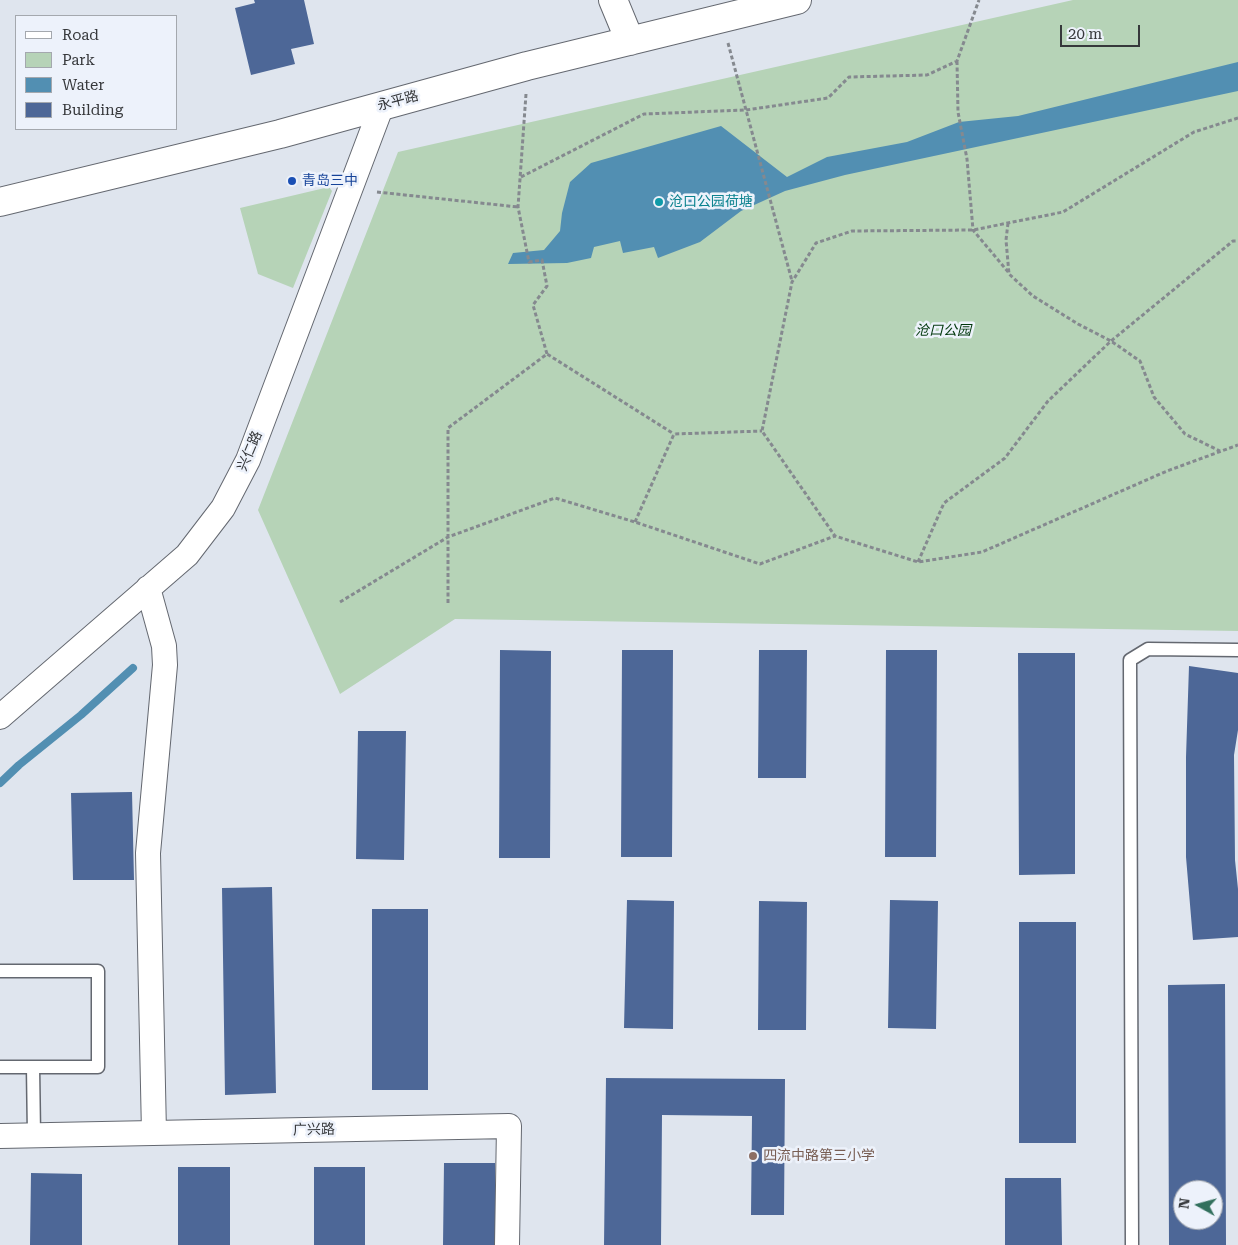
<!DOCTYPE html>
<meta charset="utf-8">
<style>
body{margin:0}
#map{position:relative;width:1238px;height:1245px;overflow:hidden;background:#dfe5ee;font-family:"Roboto Serif",serif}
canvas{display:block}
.legend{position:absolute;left:15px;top:15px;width:162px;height:115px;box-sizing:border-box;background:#edf2fb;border:1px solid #a4a8ae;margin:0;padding:6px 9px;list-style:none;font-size:15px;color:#36383b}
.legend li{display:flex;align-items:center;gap:10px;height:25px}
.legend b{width:25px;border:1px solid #a4a8ae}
.north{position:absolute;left:1173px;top:1180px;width:50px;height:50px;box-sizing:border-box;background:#edf2fb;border:1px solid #a4a8ae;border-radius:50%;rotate:277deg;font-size:14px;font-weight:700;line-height:20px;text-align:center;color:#36383b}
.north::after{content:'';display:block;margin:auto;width:18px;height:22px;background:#32705d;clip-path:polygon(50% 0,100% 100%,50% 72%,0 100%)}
.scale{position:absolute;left:1060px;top:25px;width:80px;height:22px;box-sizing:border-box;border:2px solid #36383b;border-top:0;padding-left:6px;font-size:15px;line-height:18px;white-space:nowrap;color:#36383b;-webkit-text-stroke:4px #edf2fb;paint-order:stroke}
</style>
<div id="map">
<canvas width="1238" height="1245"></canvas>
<ul class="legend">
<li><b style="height:6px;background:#fff"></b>Road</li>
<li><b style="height:14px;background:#b6d3b7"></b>Park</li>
<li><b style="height:14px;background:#528fb2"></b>Water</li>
<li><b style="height:14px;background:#4d6797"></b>Building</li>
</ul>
<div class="north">N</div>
<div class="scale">20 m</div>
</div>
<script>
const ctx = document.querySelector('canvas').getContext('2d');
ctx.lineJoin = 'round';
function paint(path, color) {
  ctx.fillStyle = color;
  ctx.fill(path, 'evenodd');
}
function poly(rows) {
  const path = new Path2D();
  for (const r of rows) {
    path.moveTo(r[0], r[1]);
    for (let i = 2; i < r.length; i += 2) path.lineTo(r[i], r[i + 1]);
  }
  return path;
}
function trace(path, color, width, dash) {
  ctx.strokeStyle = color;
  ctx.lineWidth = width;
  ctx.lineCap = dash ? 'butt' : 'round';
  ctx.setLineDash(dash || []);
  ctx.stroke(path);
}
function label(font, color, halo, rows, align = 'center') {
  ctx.font = font + ' "Roboto Serif","Noto Sans SC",serif';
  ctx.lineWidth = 5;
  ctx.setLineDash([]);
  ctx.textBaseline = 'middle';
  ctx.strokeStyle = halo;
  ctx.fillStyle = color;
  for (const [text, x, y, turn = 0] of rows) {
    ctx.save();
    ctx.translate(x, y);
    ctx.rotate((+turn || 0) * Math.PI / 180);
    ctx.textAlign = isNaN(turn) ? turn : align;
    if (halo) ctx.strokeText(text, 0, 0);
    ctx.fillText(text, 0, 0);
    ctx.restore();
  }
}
paint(poly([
 [1073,0,1238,0,1238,631,455,619,340,694,258,510,398,152],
 [329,187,332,191,293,288,258,274,240,208]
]), '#b6d3b7');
paint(poly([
 [1238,62,1238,91,845,175,785,191,741,211,700,242,658,258,654,247,623,253,620,241,594,247,591,258,567,263,508,264,513,253,544,250,560,231,562,213,570,182,591,163,721,126,787,177,827,157,907,142,959,122,1018,116]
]), '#528fb2');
trace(poly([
 [0,783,19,765,81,715,133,668]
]), '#528fb2', 8);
paint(poly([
 [254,0,304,0,314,44,291,49,295,64,251,75,235,8,255,3],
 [500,650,551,651,550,858,499,858],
 [622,650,673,650,672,857,621,857],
 [759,650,807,650,806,778,758,778],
 [886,650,937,650,936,857,885,857],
 [1018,653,1075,653,1075,874,1019,875],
 [1189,666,1238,673,1238,730,1234,755,1235,860,1238,889,1238,937,1193,940,1186,857,1186,757],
 [358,731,406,731,404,860,356,859],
 [132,792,134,880,73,880,71,793],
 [272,887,276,1093,225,1095,222,888],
 [627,900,674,901,673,1029,624,1028],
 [890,900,938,901,936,1029,888,1028],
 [759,901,807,902,806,1030,758,1030],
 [372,909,428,909,428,1090,372,1090],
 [1019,922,1076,922,1076,1143,1019,1143],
 [1225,984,1226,1245,1169,1245,1168,985],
 [1183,1190,1213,1190,1213,1220,1183,1220],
 [606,1078,785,1079,784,1215,751,1215,752,1116,662,1115,661,1245,604,1245],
 [444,1163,495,1163,495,1245,443,1245],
 [178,1167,230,1167,230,1245,178,1245],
 [314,1167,365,1167,365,1245,314,1245],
 [31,1173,82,1174,82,1245,30,1245],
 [1005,1178,1061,1178,1062,1245,1005,1245]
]), '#4d6797');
const lane = poly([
 [0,971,98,971,98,1067,0,1067],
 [33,1067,34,1135],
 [1132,1245,1130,660,1148,649,1238,650]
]);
const street = poly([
 [148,588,164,646,165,665,148,853,154,1133],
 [0,717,187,555,223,508,248,460,382,105],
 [0,1136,509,1126,507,1245]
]);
const secondary = poly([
 [613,0,630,41],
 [0,202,280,134,527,66,797,0]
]);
trace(lane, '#646870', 15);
trace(street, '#646870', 26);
trace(secondary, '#646870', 30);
trace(poly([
 [728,43,792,281],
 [957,61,958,112,967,159,973,230,1009,273],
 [526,94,518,207,529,262,542,260,547,286,533,305,547,354],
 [1238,118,1194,132,1063,212,973,230,852,231,816,243,792,282,762,431,835,536,918,562,982,552,1167,471,1238,445],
 [521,177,644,114,746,110,828,98,849,77,927,75,957,61,979,0],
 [377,192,518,207],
 [1008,223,1006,240,1009,274,1033,296,1078,324,1111,341,1140,361,1154,397,1185,434,1220,451],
 [635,522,674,434,762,431],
 [918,562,944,503,1005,458,1048,401,1111,341,1233,241,1238,241],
 [340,602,448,537,555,498,635,522,760,564,835,536],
 [448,603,448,428,547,354,674,434]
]), '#85898f', 3, [4, 2.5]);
trace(lane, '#fff', 12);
trace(street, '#fff', 24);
trace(secondary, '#fff', 28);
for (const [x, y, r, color] of [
 [292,181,5,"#1a4fb4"],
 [659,202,5,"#0f9aa8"],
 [753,1156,5,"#8d6e63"]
]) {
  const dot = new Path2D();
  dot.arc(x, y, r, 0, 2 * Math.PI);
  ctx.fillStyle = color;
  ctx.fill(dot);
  trace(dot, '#edf2fb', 2);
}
label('14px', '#36383b', '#edf2fb', [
 ["永平路",398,101,-15],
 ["兴仁路",250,451,-67],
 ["广兴路",314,1130,-1]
]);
label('14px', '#164399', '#edf2fb', [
 ["青岛三中",302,181]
], 'left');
label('14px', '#0d838f', '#edf2fb', [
 ["沧口公园荷塘",669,202]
], 'left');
label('italic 14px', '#00370b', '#edf2fb', [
 ["沧口公园",943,331]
]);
label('14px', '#785e54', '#edf2fb', [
 ["四流中路第三小学",763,1156]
], 'left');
</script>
